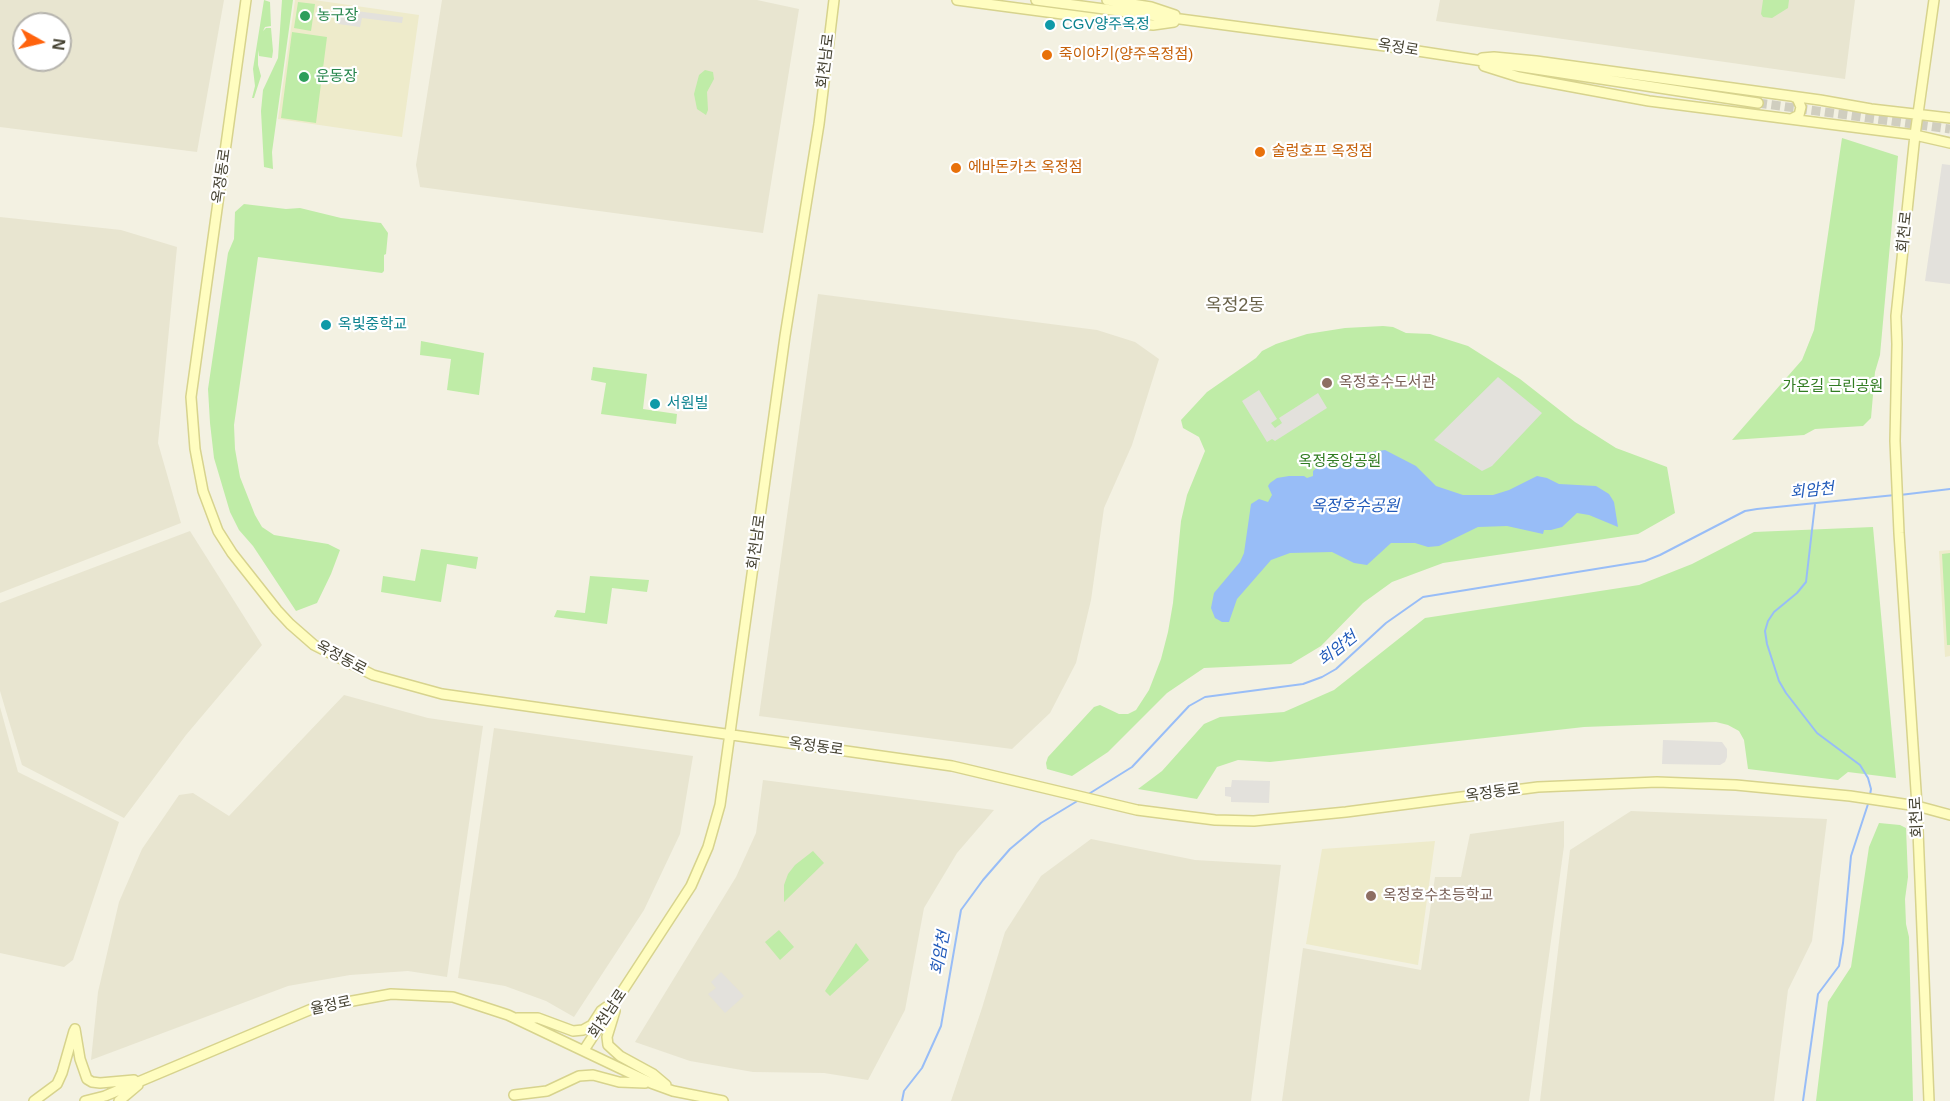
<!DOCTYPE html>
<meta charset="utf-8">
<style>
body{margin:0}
#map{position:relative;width:1950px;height:1101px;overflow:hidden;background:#f3f1e2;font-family:Helvetica,sans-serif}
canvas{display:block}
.north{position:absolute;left:12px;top:12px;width:60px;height:60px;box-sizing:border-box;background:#fff;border:2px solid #b5b3ad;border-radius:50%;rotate:98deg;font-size:16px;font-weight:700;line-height:24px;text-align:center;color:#454232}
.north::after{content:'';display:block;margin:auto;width:21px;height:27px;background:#ff630d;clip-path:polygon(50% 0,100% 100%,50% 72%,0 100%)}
</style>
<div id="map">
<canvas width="1950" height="1101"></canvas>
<div class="north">N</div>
</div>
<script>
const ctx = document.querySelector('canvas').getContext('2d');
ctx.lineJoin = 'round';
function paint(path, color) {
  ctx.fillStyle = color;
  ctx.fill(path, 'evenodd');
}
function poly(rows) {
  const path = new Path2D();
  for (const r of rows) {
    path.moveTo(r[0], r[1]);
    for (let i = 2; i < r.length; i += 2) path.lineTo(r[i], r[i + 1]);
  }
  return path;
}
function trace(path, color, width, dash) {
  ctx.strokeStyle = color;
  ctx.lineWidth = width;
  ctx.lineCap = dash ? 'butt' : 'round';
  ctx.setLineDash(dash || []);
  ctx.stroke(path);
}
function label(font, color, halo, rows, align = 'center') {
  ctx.font = font + ' Helvetica,"Noto Sans KR",sans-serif';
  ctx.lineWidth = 4.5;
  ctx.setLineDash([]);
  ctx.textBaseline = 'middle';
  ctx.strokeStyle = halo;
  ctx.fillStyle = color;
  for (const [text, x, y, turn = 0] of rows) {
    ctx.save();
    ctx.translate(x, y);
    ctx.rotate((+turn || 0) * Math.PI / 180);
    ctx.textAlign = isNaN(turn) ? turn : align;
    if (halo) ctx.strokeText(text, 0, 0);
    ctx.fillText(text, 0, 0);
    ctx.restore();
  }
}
paint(poly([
 [0,0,224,0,197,152,0,127],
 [24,24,60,24,60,60,24,60],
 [442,0,757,0,799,9,763,233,420,187,416,165],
 [1440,0,1855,0,1845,79,1436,21],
 [0,217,121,230,177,247,158,443,181,523,0,593],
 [818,294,1097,330,1135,342,1159,359,1132,445,1104,508,1091,600,1076,663,1050,713,1012,749,759,716],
 [190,531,262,645,186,735,124,818,22,765,0,691,0,603],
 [344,695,428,718,483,726,447,977,408,971,350,975,288,986,91,1060,98,992,119,902,142,849,179,795,193,793,229,816],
 [0,707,18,772,119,822,73,960,64,967,0,953],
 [494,728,693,756,680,834,644,910,574,1017,546,1001,505,986,458,978],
 [763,780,994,810,957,853,924,908,905,1010,868,1080,824,1073,753,1072,690,1061,635,1042,736,877,756,833],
 [1631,811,1827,819,1812,941,1788,990,1774,1101,1540,1101,1570,850],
 [1564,821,1564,846,1529,1101,1282,1101,1303,948,1421,970,1435,877,1461,877,1470,834],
 [1091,839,1195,860,1281,865,1251,1101,951,1101,982,1008,1005,932,1041,876]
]), '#e8e5d0');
paint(poly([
 [295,0,314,0,419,15,402,137,278,119],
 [1950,550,1950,656,1945,657,1939,551],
 [1435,841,1418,965,1306,944,1322,849]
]), '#eeebcb');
paint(poly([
 [264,0,270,2,271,26,265,27,263,31,266,28,271,28,273,51,272,58,259,56,258,50,258,65,261,76,254,98,252,98,255,86,253,69],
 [282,0,293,0,272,152,273,169,264,167,261,111,263,90,278,58],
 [1763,0,1789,0,1788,8,1772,18,1763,17,1761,14],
 [298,2,315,4,311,31,294,28],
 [292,32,327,37,316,123,281,118],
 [705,70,713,72,714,79,707,92,708,110,706,115,697,109,694,94,699,75],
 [1842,138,1898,156,1880,355,1875,372,1871,418,1863,426,1815,429,1804,435,1732,440,1802,360,1814,330],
 [244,204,286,209,300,208,341,218,381,223,388,233,386,254,384,255,384,271,382,273,258,257,234,425,235,449,240,477,255,515,262,527,274,535,328,544,340,550,331,574,317,603,296,611,253,546,239,530,230,512,214,458,210,423,208,389,228,253,234,239,235,212],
 [1383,326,1393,327,1406,333,1430,334,1468,346,1520,379,1575,422,1616,448,1667,467,1675,513,1638,534,1443,563,1392,582,1363,603,1321,646,1291,664,1204,668,1167,693,1108,752,1072,776,1047,769,1046,763,1048,757,1094,707,1100,705,1119,714,1128,714,1136,710,1149,690,1161,659,1168,632,1173,603,1181,521,1187,495,1205,451,1199,437,1183,428,1181,420,1207,392,1256,358,1262,351,1276,344,1307,334,1345,328],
 [421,341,484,353,479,395,447,390,451,359,420,355],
 [593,367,647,374,643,409,677,414,676,424,601,414,606,383,591,380],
 [1873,527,1896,778,1848,772,1838,780,1748,769,1744,740,1739,731,1728,725,1716,722,1584,727,1270,762,1238,760,1217,767,1197,799,1138,789,1162,771,1204,724,1220,717,1284,712,1334,690,1425,618,1639,585,1692,564,1754,532],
 [421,549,478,557,476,569,447,564,441,602,381,592,383,576,415,581],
 [1950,553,1950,645,1947,645,1942,554],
 [590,576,649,580,647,592,612,588,607,624,554,617,557,610,585,613],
 [1879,823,1900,825,1906,828,1908,877,1905,899,1906,924,1909,937,1913,1101,1816,1101,1828,1002,1851,967,1869,847],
 [813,851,824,863,784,902,784,885,788,874,795,865],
 [779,930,794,947,780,960,765,942],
 [856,943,869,960,830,996,825,991]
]), '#bfeca7');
paint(poly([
 [340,9,403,17,402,23,362,18,360,27,338,24],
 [1942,164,1950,165,1950,284,1925,281],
 [1498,377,1542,413,1492,466,1482,471,1434,440],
 [1259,390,1277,419,1271,423,1275,428,1282,423,1279,418,1318,393,1327,408,1275,441,1272,439,1267,442,1242,401],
 [1663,740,1722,742,1727,749,1727,757,1725,762,1720,765,1662,764],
 [1232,780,1270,781,1269,803,1231,802,1231,797,1225,796,1225,787,1231,787],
 [721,972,744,996,725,1013,708,994,716,988,711,982]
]), '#e3e1dc');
paint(poly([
 [1385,450,1416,466,1436,486,1463,495,1493,495,1509,490,1537,476,1547,478,1559,484,1596,486,1609,494,1614,502,1618,527,1589,515,1577,513,1562,527,1551,530,1544,530,1543,534,1507,526,1478,527,1439,546,1428,547,1415,543,1391,543,1367,565,1354,563,1332,552,1290,553,1271,560,1237,599,1229,622,1222,622,1215,618,1211,608,1214,593,1240,562,1244,553,1251,504,1259,499,1268,502,1272,495,1268,486,1270,483,1277,478,1289,476,1304,476,1307,478,1313,476,1313,471,1324,462,1327,464,1351,455]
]), '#98bdf7');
trace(poly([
 [1900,495,1950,489],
 [1815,504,1806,582,1797,593,1774,612,1768,621,1765,631,1767,644,1779,681,1786,693,1817,733,1860,765,1868,778,1871,789,1870,795],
 [1087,795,1132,767,1189,706,1205,697,1303,684,1322,677,1336,669,1386,623,1423,597,1645,561,1660,555,1745,511,1757,509,1895,495],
 [902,1101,904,1091,922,1068,941,1026,961,910,983,880,1010,849,1041,823,1079,800],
 [1803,1101,1818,994,1839,966,1843,943,1851,856,1869,801]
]), '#98bdf7', 2);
trace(poly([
 [1758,103,1950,129]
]), '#d0cebf', 9, [9, 4.5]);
const secondary = poly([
 [246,0,191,397,195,449,203,491,218,531,232,553,277,610,290,624,314,645,373,675,442,694,952,766,1137,810,1215,820,1254,821,1346,812,1538,787,1657,782,1736,785,1850,796,1917,806,1950,815],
 [957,0,1130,23,1153,25,1174,22],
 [1036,0,1385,46,1758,103],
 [1107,0,1151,7,1175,15],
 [1482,58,1494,57,1536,61,1820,100,1871,109,1950,118],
 [1484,66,1519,77,1649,101,1915,135,1950,143],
 [1791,119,1799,115,1801,107,1797,98,1794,97],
 [615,1011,607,1037,608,1045,620,1056,653,1074,666,1085],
 [517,1018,538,1018,573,1031,583,1030,592,1025,601,1011,615,1001],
 [75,1029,80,1059,87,1079,92,1082,100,1083,134,1080],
 [584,1050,691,886,708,847,720,805,785,336,819,124,834,0],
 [514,1095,547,1091,579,1076,593,1075,619,1082,645,1083],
 [34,1101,57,1084,62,1073,74,1031],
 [85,1101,105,1096,314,1008,391,994,453,997,508,1015,651,1083,673,1091,723,1101],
 [119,1101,138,1085],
 [1929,1101,1917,806,1899,533,1895,441,1897,344,1896,316,1915,135,1934,0]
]);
trace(secondary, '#d7d38d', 12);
trace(secondary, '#fffdc0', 9);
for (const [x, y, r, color] of [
 [305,16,6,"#2e9e5b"],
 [1050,25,6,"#0f9aa8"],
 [1047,55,6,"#e8710a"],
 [304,77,6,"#2e9e5b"],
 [1260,152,6,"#e8710a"],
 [956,168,6,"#e8710a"],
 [326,325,6,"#0f9aa8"],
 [1327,383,6,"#8d6e63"],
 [655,404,6,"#0f9aa8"],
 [1371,896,6,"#8d6e63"]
]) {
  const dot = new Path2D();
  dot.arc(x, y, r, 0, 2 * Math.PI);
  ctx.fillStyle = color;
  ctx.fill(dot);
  trace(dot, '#fff', 2);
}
label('15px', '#27864d', '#fff', [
 ["농구장",317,16],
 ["운동장",316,77]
], 'left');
label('15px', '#0d838f', '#fff', [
 ["CGV양주옥정",1062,25],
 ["옥빛중학교",338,325],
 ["서원빌",667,404]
], 'left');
label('15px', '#454232', '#fff', [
 ["옥정로",1398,48,9],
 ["회천남로",826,61,-83],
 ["옥정동로",222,176,-82],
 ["회천로",1905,232,-84],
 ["회천남로",757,542,-82],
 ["옥정동로",341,658,28],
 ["옥정동로",816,747,8],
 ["옥정동로",1493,793,-8],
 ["회천로",1917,817,-93],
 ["율정로",331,1006,-12],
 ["회천남로",608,1014,-56]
]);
label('15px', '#c56008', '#fff', [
 ["죽이야기(양주옥정점)",1059,55],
 ["술렁호프 옥정점",1272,152],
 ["에바돈카츠 옥정점",968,168]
], 'left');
label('15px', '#785e54', '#fff', [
 ["옥정호수도서관",1339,383],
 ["옥정호수초등학교",1383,896]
], 'left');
label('15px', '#317c21', '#fff', [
 ["가온길 근린공원",1833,387],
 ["옥정중앙공원",1340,462]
]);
label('italic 16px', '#225bba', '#fff', [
 ["회암천",1812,491,-6],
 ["옥정호수공원",1355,507],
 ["회암천",1338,649,-38],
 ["회암천",941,953,-80]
]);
label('18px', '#696249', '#fff', [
 ["옥정2동",1235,306]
]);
</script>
